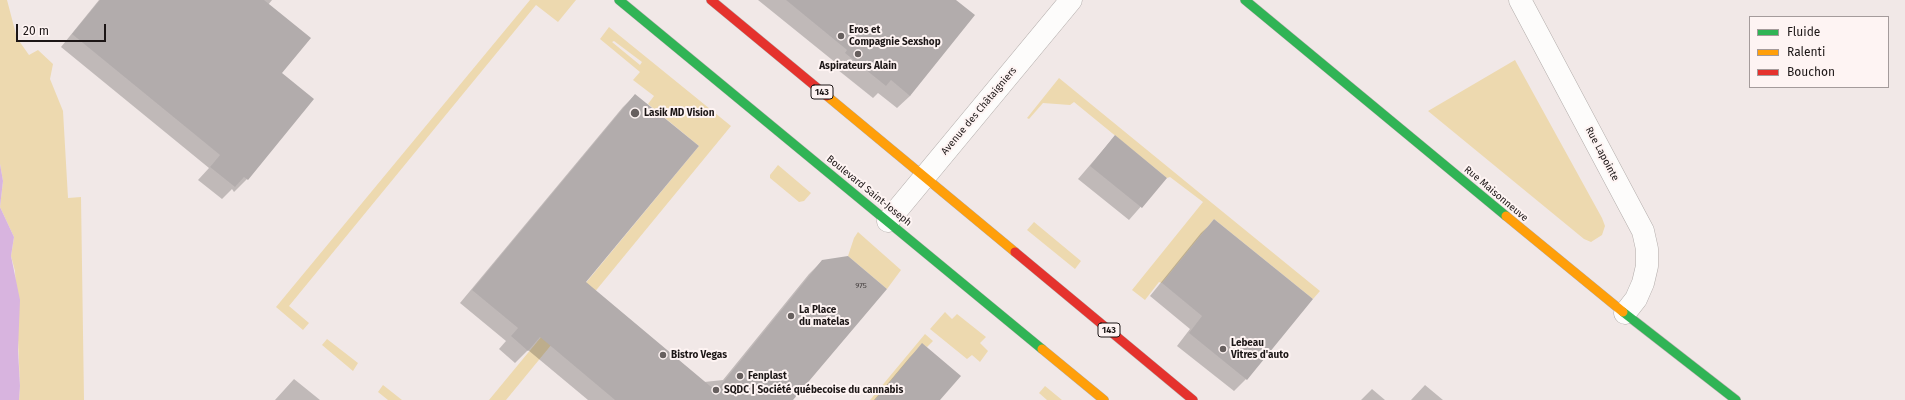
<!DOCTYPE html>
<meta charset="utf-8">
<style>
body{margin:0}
#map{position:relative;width:1905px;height:400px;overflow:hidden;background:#f1e8e7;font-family:"Fira Sans",sans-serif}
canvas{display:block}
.legend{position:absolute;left:1749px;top:16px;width:140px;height:72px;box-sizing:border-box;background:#fef4f3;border:1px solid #a49b9b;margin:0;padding:5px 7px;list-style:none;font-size:12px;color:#1c1616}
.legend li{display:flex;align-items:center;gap:8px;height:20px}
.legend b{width:20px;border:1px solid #a49b9b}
.scale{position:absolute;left:16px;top:24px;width:90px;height:18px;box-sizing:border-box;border:2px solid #1c1616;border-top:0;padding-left:5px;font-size:12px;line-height:14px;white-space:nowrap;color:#1c1616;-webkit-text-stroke:3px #fef4f3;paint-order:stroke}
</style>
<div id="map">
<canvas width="1905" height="400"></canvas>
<ul class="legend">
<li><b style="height:5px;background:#30b455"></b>Fluide</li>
<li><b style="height:5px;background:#ff9f0a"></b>Ralenti</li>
<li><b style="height:5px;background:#e5322d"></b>Bouchon</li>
</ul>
<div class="scale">20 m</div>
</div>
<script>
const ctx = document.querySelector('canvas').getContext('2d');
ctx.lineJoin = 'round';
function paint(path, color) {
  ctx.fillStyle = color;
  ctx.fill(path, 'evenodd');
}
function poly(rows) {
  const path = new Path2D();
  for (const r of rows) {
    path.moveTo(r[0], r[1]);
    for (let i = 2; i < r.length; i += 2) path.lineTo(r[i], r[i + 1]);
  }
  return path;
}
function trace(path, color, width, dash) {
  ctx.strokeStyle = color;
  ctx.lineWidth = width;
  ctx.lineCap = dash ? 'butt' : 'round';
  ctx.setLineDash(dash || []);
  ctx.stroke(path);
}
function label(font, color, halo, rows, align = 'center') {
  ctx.font = font + ' "Fira Sans",sans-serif';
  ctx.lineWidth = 4;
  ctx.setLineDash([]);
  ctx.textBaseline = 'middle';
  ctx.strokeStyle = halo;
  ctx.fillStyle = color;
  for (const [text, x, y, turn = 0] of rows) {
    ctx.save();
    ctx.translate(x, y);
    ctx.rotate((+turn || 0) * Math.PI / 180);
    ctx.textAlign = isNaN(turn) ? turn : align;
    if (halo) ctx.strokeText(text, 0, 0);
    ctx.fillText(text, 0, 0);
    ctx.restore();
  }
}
paint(poly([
 [0,0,7,0,17,38,29,55,38,50,53,64,50,79,63,111,68,198,81,197,84,400,19,400,20,386,15,271,11,256,14,237,0,207,3,181,0,164],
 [530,0,576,0,558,22,536,5,289,306,309,323,303,330,276,307],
 [609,27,731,126,506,400,489,400,699,146,648,104,654,96,633,80,640,72,600,39],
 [614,41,642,62,640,65,612,42],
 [1515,60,1602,218,1605,226,1602,235,1591,242,1584,239,1428,111],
 [1059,78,1196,190,1320,291,1313,299,1214,219,1162,283,1159,282,1145,300,1132,290,1203,202,1170,177,1167,178,1074,102,1070,105,1043,103,1029,119,1027,118],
 [778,165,811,193,804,201,799,202,770,178,770,175],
 [1034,222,1081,261,1075,269,1027,230],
 [858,232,901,270,887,289,848,256,854,238],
 [945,312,952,319,957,314,986,337,980,343,988,351,980,362,972,355,967,359,930,329],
 [925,334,933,341,927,347,922,344,875,400,870,400],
 [327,339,358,363,353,371,322,345],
 [383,385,402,400,388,400,378,392],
 [1045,386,1062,400,1047,400,1039,393]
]), '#edd9af');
paint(poly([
 [0,164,3,181,0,207,14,237,11,256,20,300,18,350,20,386,19,400,0,400]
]), '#d8b4df');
paint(poly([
 [99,0,272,0,268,5,281,73,247,179,234,192,232,189,222,199,198,180,209,168,61,47],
 [758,0,954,0,910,96,897,108,878,93,873,98,833,66,836,63],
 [635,95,584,282,704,382,723,380,809,274,822,261,792,400,588,400,528,350,515,363,499,349,506,341,460,303,623,107],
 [1115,136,1166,178,1129,220,1078,179],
 [1214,221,1246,379,1234,391,1177,346,1190,329,1150,296,1201,233],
 [922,345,939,400,874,400,910,357],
 [294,379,320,400,275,400],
 [1425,385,1443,400,1411,400],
 [1372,389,1385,400,1361,400]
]), '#0003');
paint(poly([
 [100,0,264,0,311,38,282,73,314,99,248,180,244,177,235,187,210,167,220,155,72,34],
 [786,0,956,0,975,15,910,96,891,80,886,86,845,53,847,50],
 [635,94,699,146,586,282,716,391,822,260,848,256,887,289,793,400,615,400,540,337,528,351,511,336,518,328,472,290],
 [1115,135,1167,178,1142,208,1090,166],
 [1214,219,1313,299,1247,380,1189,333,1202,316,1162,283],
 [922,343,961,376,940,400,875,400]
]), '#b2acac');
const street = poly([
 [1520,0,1643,231,1647,249,1647,266,1643,283,1636,299,1625,313],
 [888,221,1071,0]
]);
const fast = poly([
 [619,0,1042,349],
 [1245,0,1506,216],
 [1623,312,1736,400]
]);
const slow = poly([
 [827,96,1015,252],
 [1506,216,1623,312],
 [1042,349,1104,400]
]);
const jam = poly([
 [711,0,827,96],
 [1015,252,1193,400]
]);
trace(street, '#b2acaa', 23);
trace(fast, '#b2acaa', 10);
trace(slow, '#b2acaa', 10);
trace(jam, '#b2acaa', 10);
trace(street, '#fdfcfb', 22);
trace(fast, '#30b455', 9);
trace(slow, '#ff9f0a', 9);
trace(jam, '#e5322d', 9);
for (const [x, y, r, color] of [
 [841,36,4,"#67605f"],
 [858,54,4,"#67605f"],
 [635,113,5,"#67605f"],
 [791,316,4,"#67605f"],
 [1223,349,4,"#67605f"],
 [663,355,4,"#67605f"],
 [740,376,4,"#67605f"],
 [716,390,4,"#67605f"]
]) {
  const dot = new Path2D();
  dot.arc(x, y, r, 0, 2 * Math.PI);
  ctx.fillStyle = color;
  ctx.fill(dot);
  trace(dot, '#fef4f3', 1.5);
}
label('8px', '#423c3c', null, [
 ["975",861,286]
]);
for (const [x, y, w] of [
 [822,92,22],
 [1109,330,22]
]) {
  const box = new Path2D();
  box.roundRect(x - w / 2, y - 7, w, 14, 3);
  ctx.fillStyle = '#fef4f3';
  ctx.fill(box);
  trace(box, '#1c1616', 1);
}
label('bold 9px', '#1c1616', null, [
 ["143",822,92],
 ["143",1109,330]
]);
label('bold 10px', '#1c1616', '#fef4f3', [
 ["Eros et",849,30],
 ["Compagnie Sexshop",849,42],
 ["Aspirateurs Alain",858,66,"center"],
 ["Lasik MD Vision",644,113],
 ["La Place",799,310],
 ["du matelas",799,322],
 ["Lebeau",1231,343],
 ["Vitres d'auto",1231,355],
 ["Bistro Vegas",671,355],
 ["Fenplast",748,376],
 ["SQDC | Société québecoise du cannabis",724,390]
], 'left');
label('10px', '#1c1616', '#fef4f3', [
 ["Avenue des Châtaigniers",979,111,-50],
 ["Rue Lapointe",1602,154,62],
 ["Boulevard Saint-Joseph",869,191,39],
 ["Rue Maisonneuve",1496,194,40]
]);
</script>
